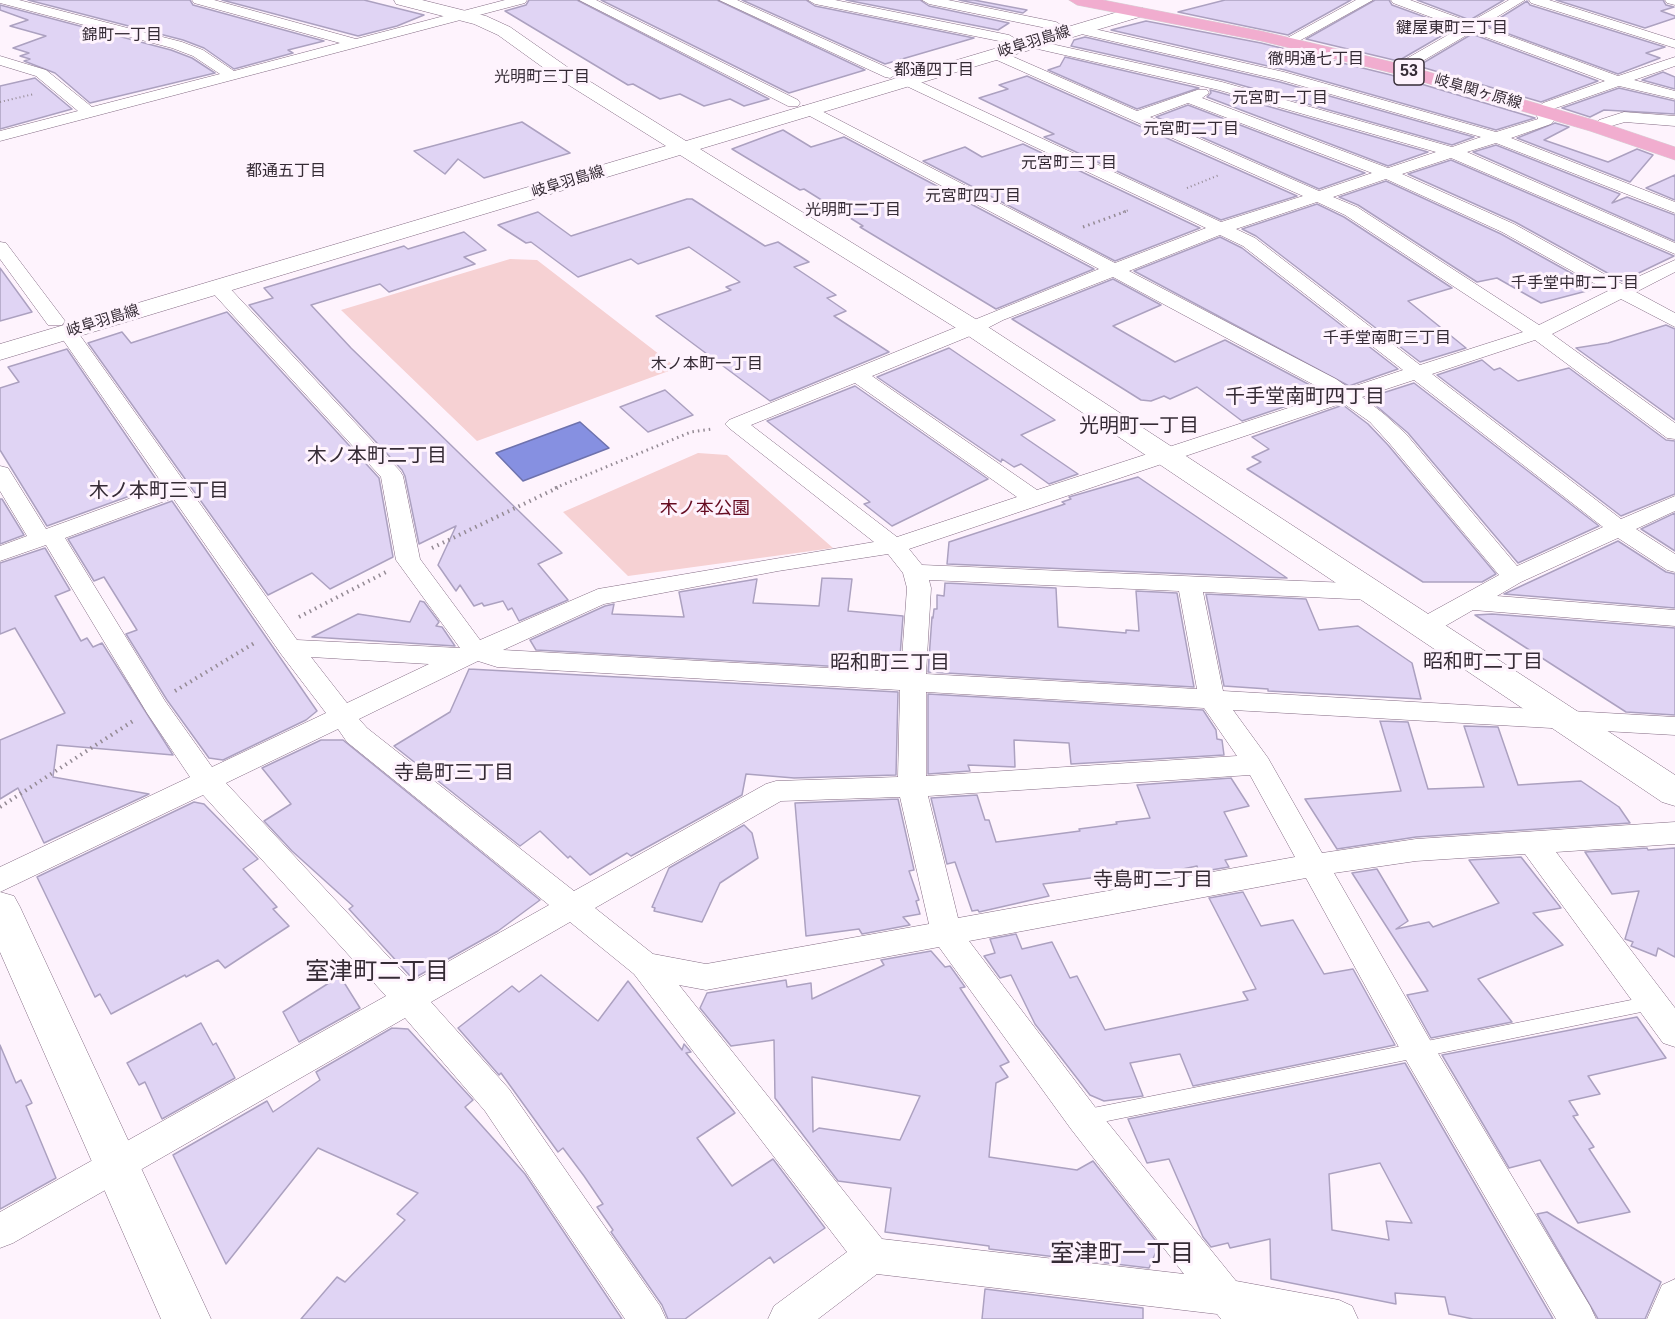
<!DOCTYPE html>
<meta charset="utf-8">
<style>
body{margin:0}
canvas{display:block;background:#fef3fd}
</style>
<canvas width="1675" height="1319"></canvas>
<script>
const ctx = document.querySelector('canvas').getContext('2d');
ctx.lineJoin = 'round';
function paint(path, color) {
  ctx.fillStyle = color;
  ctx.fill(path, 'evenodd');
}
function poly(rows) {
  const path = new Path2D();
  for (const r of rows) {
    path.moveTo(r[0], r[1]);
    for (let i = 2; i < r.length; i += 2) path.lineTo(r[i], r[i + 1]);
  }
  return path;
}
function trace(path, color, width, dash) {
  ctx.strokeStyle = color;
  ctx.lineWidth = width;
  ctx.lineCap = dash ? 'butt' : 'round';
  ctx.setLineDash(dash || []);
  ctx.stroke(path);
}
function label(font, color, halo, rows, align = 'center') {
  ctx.font = font + ' Helvetica,"Noto Sans JP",sans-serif';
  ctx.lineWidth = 6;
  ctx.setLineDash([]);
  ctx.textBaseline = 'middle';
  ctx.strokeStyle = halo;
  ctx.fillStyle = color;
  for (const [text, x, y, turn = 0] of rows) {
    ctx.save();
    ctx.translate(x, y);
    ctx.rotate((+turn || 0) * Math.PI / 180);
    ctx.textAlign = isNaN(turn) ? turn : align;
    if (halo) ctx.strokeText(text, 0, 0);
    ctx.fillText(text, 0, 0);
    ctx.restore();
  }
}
paint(poly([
 [510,259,537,260,677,368,477,441,341,310],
 [698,453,727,455,833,548,628,576,563,512]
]), '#f6d1d3');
const water = poly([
 [580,422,609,448,523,481,496,453,580,422]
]);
paint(water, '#8690e1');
trace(water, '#6e72ad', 1.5);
const building = poly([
 [28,0,190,0,193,5,324,41,288,50,293,53,234,69,204,48,183,40,28,0],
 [222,0,364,0,424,15,397,26,358,36,222,0],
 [529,0,577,0,769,99,744,106,730,99,704,106,680,94,660,99,633,84,628,85,505,11,526,5,529,0],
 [601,0,717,0,865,70,789,93,601,0],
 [742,0,806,0,815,6,974,38,885,64,742,0],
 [846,0,920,0,929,6,1009,23,998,30,846,0],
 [959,0,974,0,1027,10,1023,13,959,0],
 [1225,0,1351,0,1288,35,1178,12,1225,0],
 [1375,0,1389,0,1392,5,1455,28,1398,61,1306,39,1375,0],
 [1417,0,1504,0,1470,20,1417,0],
 [1556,0,1663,0,1666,5,1674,7,1661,11,1675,16,1675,18,1645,28,1556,0],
 [1527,1,1530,5,1665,47,1646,53,1660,58,1618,74,1487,26,1527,1],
 [0,5,171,50,192,58,215,73,90,103,55,73,24,61,30,59,20,56,29,53,13,48,46,36,10,26,28,20,0,10,0,5],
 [1146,21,1261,43,1391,75,1535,118,1496,130,1285,70,1111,30,1146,21],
 [1472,34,1598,81,1541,102,1418,66,1472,34],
 [1085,37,1280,82,1474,137,1452,145,1223,80,1071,46,1074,40,1085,37],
 [1065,57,1199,88,1137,109,1048,70,1060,66,1065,57],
 [1663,72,1675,77,1675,89,1642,80,1663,72],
 [1027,76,1297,196,1221,220,1044,137,1054,134,979,98,1008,89,999,85,1027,76],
 [35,78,72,109,0,129,0,86,35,78],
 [1619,88,1675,101,1675,114,1604,110,1590,117,1562,108,1619,88],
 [1210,90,1218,92,1428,152,1388,166,1207,97,1211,93,1210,90],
 [1188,105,1365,173,1319,189,1156,117,1188,105],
 [522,122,570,153,484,178,458,159,445,174,414,151,522,122],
 [1555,123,1569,127,1544,140,1608,162,1637,149,1653,155,1630,182,1517,138,1555,123],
 [783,130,811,147,844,137,1094,269,996,309,860,227,863,226,804,189,800,190,732,149,783,130],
 [1023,144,1200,228,1115,261,923,161,965,147,982,157,1023,144],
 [1496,145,1620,194,1612,203,1627,197,1675,215,1675,241,1473,152,1496,145],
 [1451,160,1674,256,1622,281,1515,222,1408,174,1451,160],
 [1675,175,1675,200,1646,188,1675,175],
 [1386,181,1501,234,1598,288,1541,303,1497,278,1477,282,1358,205,1339,197,1386,181],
 [687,199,692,199,765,246,778,242,809,262,794,267,836,295,827,298,846,311,834,316,889,352,770,401,656,316,731,290,726,287,740,282,689,247,638,264,631,259,578,277,531,242,526,243,498,225,538,212,571,236,687,199],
 [1317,204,1344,217,1452,288,1408,301,1466,348,1420,362,1256,236,1242,229,1317,204],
 [464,232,486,250,464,257,475,264,389,292,380,284,311,305,351,348,562,553,538,564,568,600,519,621,512,608,508,610,503,601,484,606,482,603,474,606,460,585,456,591,438,565,456,526,419,544,405,476,402,470,249,305,273,298,264,288,404,246,408,249,464,232],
 [1220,237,1242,248,1398,369,1349,386,1134,271,1220,237],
 [0,268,32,312,0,321,0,268],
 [1113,279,1161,305,1113,326,1175,362,1225,340,1325,393,1242,421,1197,387,1170,399,1164,396,1151,401,1141,400,1012,319,1113,279],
 [227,312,379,478,393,557,330,589,312,573,268,595,88,343,122,332,131,343,227,312],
 [1666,325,1675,329,1675,420,1576,348,1608,343,1666,325],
 [949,348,1055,420,1021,435,1078,474,1049,484,1021,464,1014,467,1002,459,1001,462,877,377,949,348],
 [67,349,160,485,47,526,0,450,0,388,19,382,8,367,67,349],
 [1482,360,1494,370,1500,368,1518,381,1569,368,1666,440,1675,441,1675,494,1621,516,1437,375,1482,360],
 [1414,383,1599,526,1518,563,1408,433,1367,398,1414,383],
 [855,386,988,479,892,526,864,504,870,502,767,421,855,386],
 [665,390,693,415,648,432,620,407,665,390],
 [1343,405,1368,424,1388,445,1496,574,1482,582,1423,582,1247,469,1261,462,1252,457,1269,449,1252,437,1343,405],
 [1138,477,1287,578,947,564,949,542,1065,504,1062,502,1071,499,1069,497,1138,477],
 [0,499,2,499,24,535,0,544,0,499],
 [172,501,317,711,306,720,223,760,209,758,167,700,126,634,137,630,104,577,94,581,68,539,172,501],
 [1675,513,1675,551,1641,529,1675,513],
 [1618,541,1666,572,1675,574,1675,608,1504,594,1618,541],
 [45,548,70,590,55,596,81,641,87,638,93,647,102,643,173,755,57,745,53,777,149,794,44,843,18,788,0,799,0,740,65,713,15,628,0,634,0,563,45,548],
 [822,578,852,579,848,611,903,616,899,670,536,650,530,640,605,606,614,604,612,614,684,617,679,592,757,579,753,603,819,606,822,578],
 [945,583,1056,588,1058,627,1126,633,1126,630,1139,631,1136,591,1177,593,1194,687,928,672,932,617,933,618,934,609,937,609,937,595,944,596,945,583],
 [1206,594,1306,599,1319,630,1358,626,1412,663,1421,699,1268,691,1268,689,1224,686,1206,594],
 [420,601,424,602,439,622,436,626,442,627,455,646,312,637,358,614,410,622,420,601],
 [1492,614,1675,628,1675,715,1626,712,1475,615,1492,614],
 [469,669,898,692,896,775,794,778,746,774,742,795,631,856,627,853,590,875,570,856,568,858,540,831,520,846,394,746,450,712,469,669],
 [928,694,1203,710,1216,730,1217,739,1222,740,1224,755,1071,764,1069,743,1014,740,1015,767,968,765,970,771,928,774,928,694],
 [1380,721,1408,722,1428,789,1484,787,1464,726,1498,727,1518,785,1581,781,1619,807,1630,823,1416,837,1337,849,1305,799,1401,791,1380,721],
 [321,740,343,740,540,900,498,931,416,977,411,977,349,909,353,906,292,851,264,821,291,804,262,768,321,740],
 [1231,778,1249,806,1224,812,1247,856,1225,860,1229,867,1199,872,1197,866,1101,886,1098,877,1043,884,1049,896,979,912,978,910,972,911,955,862,947,864,931,798,977,795,985,820,989,820,996,842,1080,831,1079,829,1117,824,1116,822,1150,818,1137,785,1231,778],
 [898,799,914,870,909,871,919,900,916,901,920,914,903,917,910,925,862,934,859,929,806,936,795,803,898,799],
 [194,802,204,804,258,859,243,869,277,907,273,909,289,926,225,968,218,960,186,977,185,975,111,1014,100,994,95,997,37,877,194,802],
 [744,825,752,833,758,858,720,883,702,922,654,911,655,908,652,907,669,868,744,825],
 [1647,848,1648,850,1675,848,1675,957,1658,948,1656,956,1631,946,1633,942,1625,939,1639,891,1612,894,1585,852,1647,848],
 [1521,857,1561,908,1533,913,1563,945,1478,979,1512,1022,1431,1038,1407,995,1428,991,1352,873,1377,869,1408,921,1396,929,1429,922,1433,927,1499,903,1469,860,1521,857],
 [1243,892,1261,926,1293,920,1324,974,1353,969,1395,1045,1193,1086,1180,1054,1130,1063,1143,1096,1104,1101,1090,1095,1035,1024,1011,975,1000,978,984,956,995,953,990,939,1016,934,1022,949,1052,942,1070,978,1077,976,1105,1030,1248,1000,1243,992,1256,989,1209,898,1243,892],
 [931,951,945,967,950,966,965,987,960,988,1009,1062,1000,1066,1008,1077,996,1083,989,1157,1077,1170,1093,1161,1159,1245,1149,1268,989,1249,989,1246,885,1232,891,1188,838,1181,775,1098,774,1040,731,1046,700,1008,707,993,786,980,787,987,811,983,812,999,884,965,881,960,931,951],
 [812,1077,920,1096,900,1140,819,1128,813,1132,812,1077],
 [541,975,598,1021,628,981,682,1050,684,1044,691,1052,686,1053,735,1113,697,1138,732,1186,773,1159,825,1228,774,1263,770,1257,685,1319,668,1319,662,1305,611,1232,613,1230,597,1207,603,1204,584,1176,563,1148,558,1152,501,1073,499,1075,458,1028,512,986,519,992,541,975],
 [340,976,360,1008,299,1042,283,1012,340,976],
 [1637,1017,1666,1058,1588,1076,1600,1094,1569,1101,1578,1115,1573,1116,1594,1147,1589,1149,1630,1212,1578,1223,1540,1160,1509,1168,1442,1055,1637,1017],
 [201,1023,213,1045,216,1043,235,1078,162,1119,145,1082,139,1085,127,1063,201,1023],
 [392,1028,408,1029,473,1100,465,1107,525,1174,622,1319,301,1319,337,1277,345,1282,405,1220,397,1214,418,1193,318,1148,226,1264,173,1155,267,1101,273,1112,320,1080,316,1072,392,1028],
 [0,1045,16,1083,21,1080,32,1103,26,1106,56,1178,0,1209,0,1045],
 [1405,1063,1553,1319,1473,1319,1449,1314,1445,1297,1395,1293,1396,1304,1271,1279,1270,1239,1230,1248,1228,1243,1211,1247,1203,1237,1169,1159,1147,1163,1128,1119,1405,1063],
 [1380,1163,1412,1223,1386,1221,1389,1240,1332,1230,1329,1174,1380,1163],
 [1547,1212,1661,1282,1645,1319,1598,1319,1537,1214,1547,1212],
 [985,1289,1143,1308,1143,1319,982,1319,985,1289]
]);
paint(building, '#e0d4f4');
trace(building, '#aca1c0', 1.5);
const lane = poly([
 [1651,996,1657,998,1659,1003,1657,1008,1651,1010,1083,1126,1077,1124,1074,1118,1077,1112,1083,1110,1651,996]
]);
const street = poly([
 [0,0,19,0,182,42,203,50,234,71,340,43,194,3,192,0,214,0,356,39,505,0,527,0,525,3,0,141,0,131,78,111,36,76,0,65,0,56,46,70,92,107,220,74,193,56,172,48,0,3,0,0],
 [579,0,596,0,798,100,800,103,798,106,788,106,579,0],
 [719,0,737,0,895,71,897,74,890,78,885,77,719,0],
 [808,0,835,0,1009,35,1016,39,1009,43,815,4,808,0],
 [922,0,948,0,1056,22,1063,26,1056,30,929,4,922,0],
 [1356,0,1373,0,1299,41,1289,41,1287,38,1356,0],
 [1391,0,1410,0,1470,22,1509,0,1525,0,1482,26,1618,76,1675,57,1675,66,1634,80,1675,91,1675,99,1619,86,1553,109,1551,111,1554,121,1551,124,1511,138,1675,202,1675,213,1496,143,1467,152,1675,243,1675,254,1451,158,1402,174,1514,224,1622,284,1675,260,1675,272,1636,292,1675,313,1675,327,1621,299,1552,334,1675,423,1675,439,1667,438,1535,340,1432,374,1621,519,1675,496,1675,511,1636,529,1675,554,1675,572,1667,570,1618,538,1521,582,1497,596,1675,610,1675,626,1473,610,1433,633,1424,635,1415,633,1412,627,1415,621,1499,575,1390,444,1370,422,1343,403,909,549,922,565,1372,584,1381,587,1384,592,1381,597,1372,600,1203,592,1223,691,1675,717,1675,735,1233,710,1268,758,1322,853,1416,839,1675,822,1675,844,1556,852,1675,1008,1675,1047,1663,1043,1525,854,1416,861,1334,873,1430,1040,1590,1306,1596,1319,1556,1319,1406,1060,1306,878,969,941,1095,1107,1236,1281,1339,1300,1352,1306,1358,1319,1221,1319,1217,1314,877,1274,818,1319,768,1319,774,1306,847,1252,634,974,570,922,431,1002,509,1089,660,1306,666,1319,625,1319,485,1111,405,1018,13,1243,0,1248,0,1212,386,996,203,795,0,892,0,867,190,777,147,713,46,545,0,561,0,546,27,536,0,491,0,466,8,468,46,529,164,486,57,331,60,327,74,327,297,640,460,648,396,560,381,477,211,291,209,287,211,283,225,283,400,471,403,476,420,559,480,640,598,589,874,542,729,428,725,424,729,420,1099,269,802,112,799,109,802,106,812,106,1115,263,1206,228,900,83,898,80,900,77,910,77,1221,222,1303,196,990,57,988,54,990,51,1000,51,1137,111,1197,90,1207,90,1209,93,1202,98,1388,168,1436,152,1219,90,1029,47,1022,43,1029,39,1222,82,1452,147,1481,137,1281,80,1077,33,1070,29,1077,25,1284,72,1496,132,1538,119,1535,110,1543,103,1605,81,1472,32,1409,69,1399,69,1397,66,1399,63,1460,28,1393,3,1391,0],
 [1188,103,1372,173,1319,191,1150,117,1188,103],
 [1386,179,1502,232,1608,291,1539,325,1357,207,1333,197,1386,179],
 [1317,202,1345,215,1523,332,1420,365,1255,238,1236,229,1317,202],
 [1220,235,1243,246,1403,370,1349,388,1336,379,1129,271,1220,235],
 [1113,277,1331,394,1037,490,872,376,980,332,1003,320,1113,277],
 [1414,380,1603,527,1517,566,1406,434,1384,414,1362,397,1414,380],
 [855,383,1017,497,897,537,751,425,855,383],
 [173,498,281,654,326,713,212,767,165,701,65,538,173,498],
 [888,554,903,573,907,588,901,672,503,650,604,604,778,571,888,554],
 [929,580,1179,591,1197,689,926,674,931,588,929,580],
 [311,657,429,664,347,703,311,657],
 [478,661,497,667,900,690,898,777,776,781,766,784,574,891,367,728,359,719,478,661],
 [926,692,1204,708,1237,756,926,776,926,692],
 [338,729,347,742,549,905,412,982,226,783,338,729],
 [1250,775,1295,857,958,918,928,796,1250,775],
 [900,797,929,924,706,964,653,954,595,908,781,801,900,797],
 [939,947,1071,1129,1184,1274,882,1239,679,985,706,990,939,947],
 [1529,0,1549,0,1675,40,1675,48,1531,3,1529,0],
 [1665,0,1675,0,1675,5,1667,3,1665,0],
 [1624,112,1675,116,1675,126,1625,122,1604,128,1596,123,1599,120,1624,112],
 [0,242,6,243,62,317,65,321,62,325,48,325,0,259,0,242],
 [1675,1279,1675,1319,1647,1319,1662,1285,1675,1279]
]);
const secondary = poly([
 [394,0,422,0,486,16,510,27,573,71,686,141,1131,8,1143,8,1146,12,1143,16,700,149,982,323,1675,775,1675,806,1662,802,964,333,680,155,0,360,0,344,666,146,559,79,498,35,474,24,396,4,394,0],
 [0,892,14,896,20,907,211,1319,161,1319,0,952,0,892]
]);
const primary = poly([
 [1069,0,1103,0,1261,31,1405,65,1604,123,1675,147,1675,160,1590,131,1392,73,1261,41,1077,5,1069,0]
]);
trace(lane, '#836b83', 1);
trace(street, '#836b83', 1);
trace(secondary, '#836b83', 1);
trace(primary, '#d7d5d7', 1);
trace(poly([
 [0,102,34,94],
 [1187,188,1219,175],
 [1123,212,1129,210]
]), '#958b95', 2, [1, 3]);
trace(poly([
 [1083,227,1127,211],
 [555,488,691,432,712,429]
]), '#958b95', 3, [1.5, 4]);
trace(poly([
 [432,548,559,487],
 [299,617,386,572],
 [175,691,256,642],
 [0,807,133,721]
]), '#958b95', 4, [1.5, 4.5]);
paint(lane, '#fff');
paint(street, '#fff');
paint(secondary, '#fff');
paint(primary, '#f1adcf');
label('15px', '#352b35', '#fef3fd', [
 ["岐阜羽島線",1034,42,-17],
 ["岐阜関ヶ原線",1478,92,16],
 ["岐阜羽島線",568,182,-17],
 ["岐阜羽島線",103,321,-17]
]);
label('16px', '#352b35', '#fef3fd', [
 ["鍵屋東町三丁目",1452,29],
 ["錦町一丁目",122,36],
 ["徹明通七丁目",1316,60],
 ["都通四丁目",934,71],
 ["光明町三丁目",542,78],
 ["元宮町一丁目",1280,99],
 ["元宮町二丁目",1191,130],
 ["元宮町三丁目",1069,164],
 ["都通五丁目",286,172],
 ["元宮町四丁目",973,197],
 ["光明町二丁目",853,211],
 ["千手堂中町二丁目",1575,284],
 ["千手堂南町三丁目",1387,339],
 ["木ノ本町一丁目",707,365]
]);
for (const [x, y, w] of [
 [1409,72,30]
]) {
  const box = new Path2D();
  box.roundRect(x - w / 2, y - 13, w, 26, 4.5);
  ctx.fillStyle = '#fef3fd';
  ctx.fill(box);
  trace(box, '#352b35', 1.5);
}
label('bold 16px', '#352b35', null, [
 ["53",1409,72]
]);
label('18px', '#650c21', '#fef3fd', [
 ["木ノ本公園",705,509]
]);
label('20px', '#352b35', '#fef3fd', [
 ["千手堂南町四丁目",1305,397],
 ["光明町一丁目",1139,426],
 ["木ノ本町二丁目",377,456],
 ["木ノ本町三丁目",159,491],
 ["昭和町二丁目",1483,662],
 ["昭和町三丁目",890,663],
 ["寺島町三丁目",454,773],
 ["寺島町二丁目",1153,880]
]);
label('24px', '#352b35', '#fef3fd', [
 ["室津町二丁目",377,972],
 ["室津町一丁目",1122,1254]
]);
</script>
